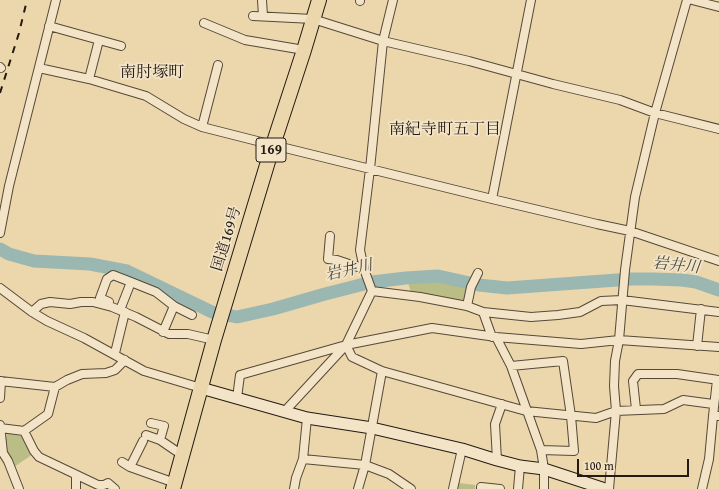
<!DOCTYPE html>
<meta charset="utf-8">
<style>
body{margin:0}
#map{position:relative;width:719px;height:489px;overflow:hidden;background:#ecd6ab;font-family:"Gentium Book Plus",serif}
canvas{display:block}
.scale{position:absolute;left:577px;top:459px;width:112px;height:18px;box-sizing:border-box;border:2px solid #231a11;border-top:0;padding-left:5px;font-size:12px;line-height:14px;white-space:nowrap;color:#231a11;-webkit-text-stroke:3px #f3e4c8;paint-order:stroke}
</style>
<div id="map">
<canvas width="719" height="489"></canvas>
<div class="scale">100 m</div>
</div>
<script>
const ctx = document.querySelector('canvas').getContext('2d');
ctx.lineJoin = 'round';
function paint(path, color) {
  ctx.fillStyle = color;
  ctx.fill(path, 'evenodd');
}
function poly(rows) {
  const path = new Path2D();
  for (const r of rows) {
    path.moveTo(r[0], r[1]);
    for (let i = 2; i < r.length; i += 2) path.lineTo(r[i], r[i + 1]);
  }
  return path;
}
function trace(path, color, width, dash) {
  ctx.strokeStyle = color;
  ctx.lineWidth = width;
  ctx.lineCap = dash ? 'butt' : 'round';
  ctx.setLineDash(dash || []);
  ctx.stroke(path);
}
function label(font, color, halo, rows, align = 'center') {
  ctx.font = font + ' "Gentium Book Plus","Noto Serif JP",serif';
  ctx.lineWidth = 3.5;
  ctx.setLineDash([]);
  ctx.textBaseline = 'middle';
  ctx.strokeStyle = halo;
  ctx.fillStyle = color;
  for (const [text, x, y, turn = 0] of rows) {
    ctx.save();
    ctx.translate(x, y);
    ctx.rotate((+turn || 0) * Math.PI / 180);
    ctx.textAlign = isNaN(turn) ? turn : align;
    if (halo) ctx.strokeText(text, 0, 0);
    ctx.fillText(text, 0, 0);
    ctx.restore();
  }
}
paint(poly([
 [435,281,468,287,465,301,411,293,408,282],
 [7,433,21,436,33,454,14,467,4,448],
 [459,483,475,485,475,489,458,489]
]), '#bbbd86');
trace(poly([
 [0,249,9,254,34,261,90,264,127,271,212,312,237,317,273,309,325,294,372,282,406,278,438,276,479,285,507,288,631,279,652,279,682,280,696,282,719,290]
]), '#9ab7b1', 13);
const street = poly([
 [262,0,263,16],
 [692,0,719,7],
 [360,1,360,0],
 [253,16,313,19,383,41,469,61,553,84,620,100,655,113,719,129],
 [204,23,245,40,304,50],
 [49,26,121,46],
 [0,67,1,68],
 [39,68,89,79,146,96,184,119,202,127,273,145,492,199,597,224,630,231,719,261],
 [89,79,99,40],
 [202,127,218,65],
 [492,199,531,0],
 [0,233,9,186,56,0],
 [330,236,328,259,337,260,364,269],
 [131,282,156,292,174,306,163,332],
 [0,288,32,312,47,321,84,338,144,371,201,388],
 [372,291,364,269,360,250,370,169,383,41,393,0],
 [372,291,420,297,467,306,483,312,492,337],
 [109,302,100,298,107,279,113,275,131,282,120,310],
 [174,306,192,315],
 [467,306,471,287,478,273],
 [32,312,41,304,50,302,70,304,81,302,93,302,112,307,136,317,169,334,188,334,214,340],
 [483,312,531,317,558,315,580,312,601,301,622,300,719,312],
 [496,337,511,366,541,450,544,469,544,489],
 [346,345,352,357,382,371,526,411,596,418,616,411,664,409,683,400,713,404],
 [697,346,701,309],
 [115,353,125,312],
 [511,366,563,361,571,416,574,451,541,450],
 [0,381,55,387,67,380,82,374,106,373,115,370,125,360],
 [0,398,1,381],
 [237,398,240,375,346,345,432,328,496,337,581,344,619,340,719,347],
 [636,409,633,381,638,374,677,374,719,380],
 [285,411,346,345,372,291],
 [713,416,717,380],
 [151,423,164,426,160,440],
 [0,425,3,453,8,461,19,489],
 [0,428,24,431,48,414,55,387],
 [24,431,34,451,39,457,98,485,104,485,108,483,115,489],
 [146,435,160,440,182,455],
 [303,459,365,465,389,474,411,489],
 [497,460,495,424,502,404],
 [122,462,130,467,175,483],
 [130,467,143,441],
 [76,475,76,489],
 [294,489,296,478,303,459,307,418],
 [358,489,365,465,382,371],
 [453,489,462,449],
 [481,489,481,487,500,489],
 [518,489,520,466],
 [609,489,616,411,614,386,615,361,619,340,625,270,635,197,655,113,687,0],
 [702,489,709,459,713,416,719,416]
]);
const secondary = poly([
 [201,388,307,418,372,428,462,449,497,460,520,466,544,469,605,489]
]);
const highway = poly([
 [173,489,214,340,273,145,304,50,319,0]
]);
trace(street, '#554938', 10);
trace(secondary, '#231a11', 13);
trace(highway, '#231a11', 16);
trace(street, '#f3e4c8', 8);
trace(secondary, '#f3e4c8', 11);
trace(highway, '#ecd6ab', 14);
trace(poly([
 [0,93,19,33,27,0]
]), '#231a11', 2, [7, 7]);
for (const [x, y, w] of [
 [271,150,30]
]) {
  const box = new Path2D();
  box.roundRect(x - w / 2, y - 12, w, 24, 3);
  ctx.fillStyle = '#f3e4c8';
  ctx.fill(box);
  trace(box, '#231a11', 1);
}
label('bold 14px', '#231a11', null, [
 ["169",271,150]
]);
label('15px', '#231a11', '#f3e4c8', [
 ["国道169号",227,239,-73]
]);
label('16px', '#231a11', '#f3e4c8', [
 ["南肘塚町",152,73],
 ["南紀寺町五丁目",445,130]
]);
label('italic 16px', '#474941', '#f3e4c8', [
 ["岩井川",676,266,6],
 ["岩井川",349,271,-13]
]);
</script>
